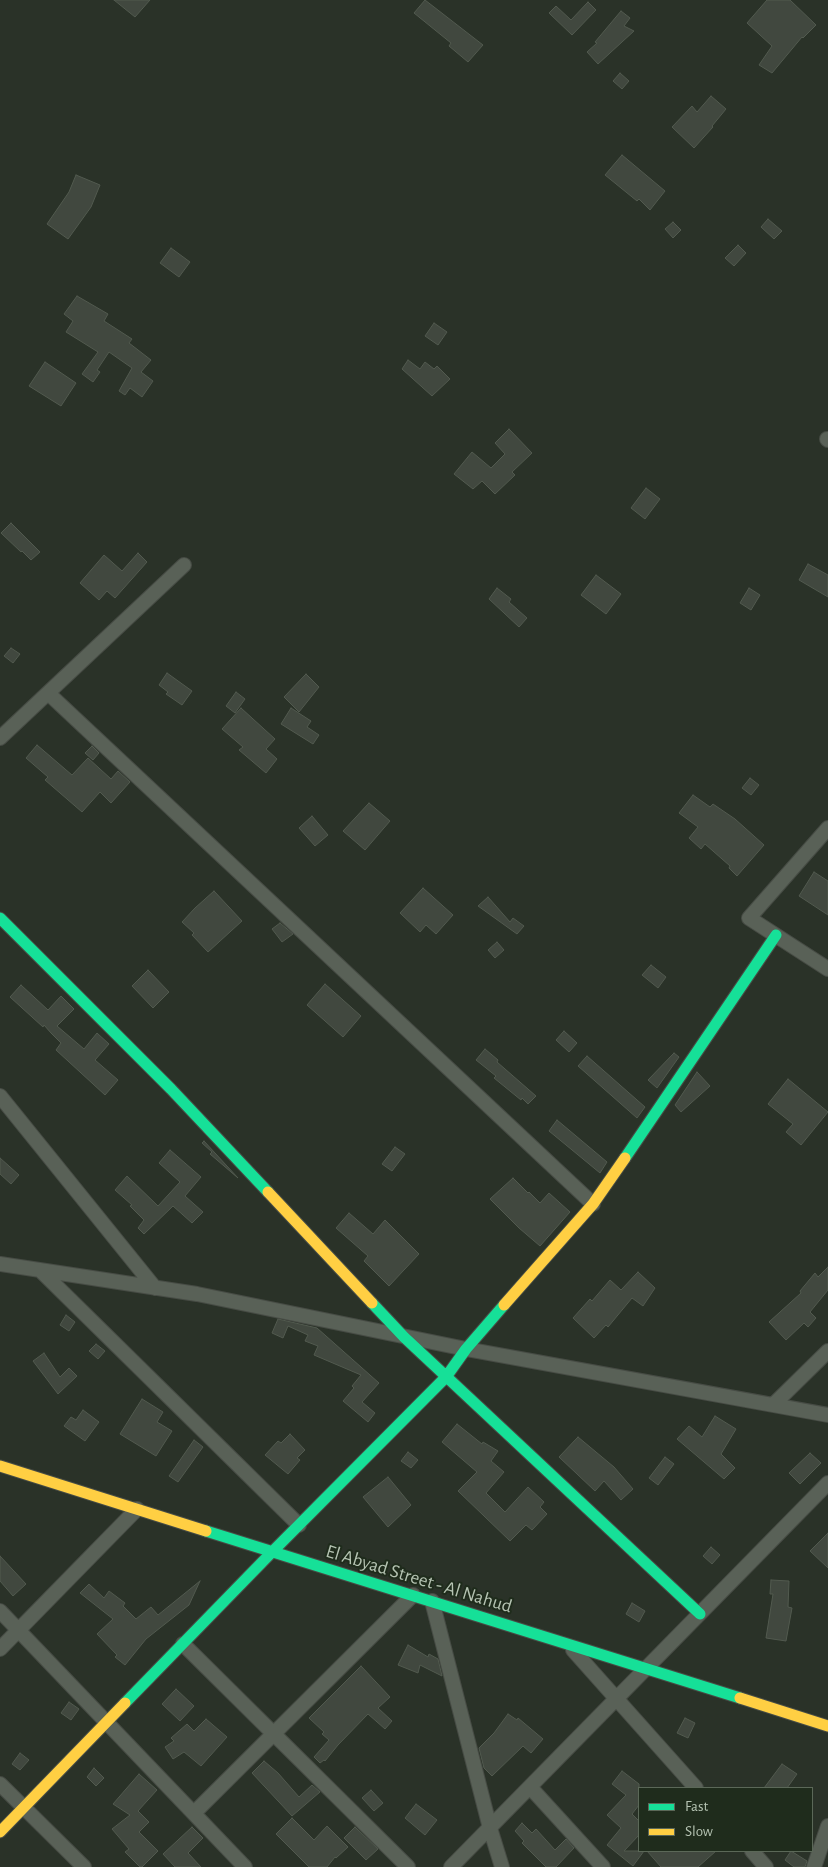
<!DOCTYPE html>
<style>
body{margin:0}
#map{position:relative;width:828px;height:1867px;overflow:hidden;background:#2a3228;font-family:"Alegreya Sans",sans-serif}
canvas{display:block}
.legend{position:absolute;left:638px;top:1787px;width:175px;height:65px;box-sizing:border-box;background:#1f2c1c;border:1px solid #5b6858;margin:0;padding:6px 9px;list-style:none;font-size:15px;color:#b5c3b2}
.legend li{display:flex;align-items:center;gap:10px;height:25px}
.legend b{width:25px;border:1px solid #5b6858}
</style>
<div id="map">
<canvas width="828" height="1867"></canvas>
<ul class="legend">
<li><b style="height:6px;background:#16e098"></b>Fast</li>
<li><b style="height:6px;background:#ffcf43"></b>Slow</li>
</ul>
</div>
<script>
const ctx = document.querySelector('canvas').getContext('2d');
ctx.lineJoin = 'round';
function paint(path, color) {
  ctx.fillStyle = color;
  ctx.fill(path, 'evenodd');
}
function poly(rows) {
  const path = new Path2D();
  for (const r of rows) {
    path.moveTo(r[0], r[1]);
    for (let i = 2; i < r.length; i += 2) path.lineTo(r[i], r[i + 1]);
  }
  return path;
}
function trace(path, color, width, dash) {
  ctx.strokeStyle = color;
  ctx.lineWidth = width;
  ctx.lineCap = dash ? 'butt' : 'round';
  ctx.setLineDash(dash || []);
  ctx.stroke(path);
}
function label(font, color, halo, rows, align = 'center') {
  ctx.font = font + ' "Alegreya Sans",sans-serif';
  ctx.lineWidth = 4;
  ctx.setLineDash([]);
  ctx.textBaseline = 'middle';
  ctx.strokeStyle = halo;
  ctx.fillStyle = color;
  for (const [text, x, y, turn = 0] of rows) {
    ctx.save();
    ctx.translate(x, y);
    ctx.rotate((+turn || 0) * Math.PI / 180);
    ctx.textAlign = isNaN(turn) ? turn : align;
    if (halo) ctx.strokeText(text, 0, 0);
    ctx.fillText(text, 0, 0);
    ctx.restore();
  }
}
const building = poly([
 [114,0,150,0,135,17,114,0],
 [425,0,483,45,468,62,449,46,451,43,414,13,425,0],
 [767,0,790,0,816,25,803,38,802,37,772,73,759,65,772,46,747,23,767,0],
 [588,2,596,10,572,35,549,13,556,6,571,20,588,2],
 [621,11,630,18,624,26,634,31,598,64,587,52,597,43,595,42,621,11],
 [620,73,629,81,622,89,613,81,620,73],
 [711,96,726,109,712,126,713,127,694,148,672,127,692,106,697,112,711,96],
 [622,155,665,191,650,210,639,199,637,201,605,175,622,155],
 [76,175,100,185,91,207,68,239,47,224,69,192,76,175],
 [768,219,782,231,774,239,761,227,768,219],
 [673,222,681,230,673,238,665,229,673,222],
 [738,245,746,253,734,266,725,258,738,245],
 [171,248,190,262,179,277,160,263,171,248],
 [77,296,108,314,104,321,132,339,129,343,151,360,141,372,153,381,142,397,130,388,125,395,119,391,132,368,109,352,97,370,100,372,93,382,82,374,98,352,66,332,73,321,64,314,77,296],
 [434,323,447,332,438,345,425,336,434,323],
 [408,360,420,369,425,362,434,369,437,366,450,379,432,396,402,369,408,360],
 [45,362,76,383,61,406,29,386,45,362],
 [509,429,532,453,512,472,515,475,495,494,482,481,473,489,454,474,472,452,491,468,505,454,495,443,509,429],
 [646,488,660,499,645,519,631,508,646,488],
 [11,523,40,552,31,560,22,551,21,552,1,533,11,523],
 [138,553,147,562,115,598,107,591,99,600,80,583,104,555,122,571,138,553],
 [808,564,828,575,828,597,799,580,808,564],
 [596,575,621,594,606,614,581,595,596,575],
 [497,588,511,599,509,602,527,618,519,627,489,599,497,588],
 [749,588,760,595,751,610,740,603,749,588],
 [11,648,20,654,13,663,4,656,11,648],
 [167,673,192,691,182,705,166,694,168,692,159,685,167,673],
 [306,674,319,687,299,712,284,697,306,674],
 [236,692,245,699,235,713,226,706,236,692],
 [241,708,275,739,266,749,277,759,266,773,239,750,243,747,222,729,241,708],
 [291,708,311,721,307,727,319,735,313,744,281,724,291,708],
 [37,745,72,775,88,758,111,779,118,771,130,782,111,803,100,792,82,812,45,780,48,777,26,758,37,745],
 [92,746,99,753,93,760,85,753,92,746],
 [750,778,759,785,751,795,742,788,750,778],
 [693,795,710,807,713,804,735,819,764,845,737,876,729,868,730,866,705,844,701,849,689,838,698,827,679,813,693,795],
 [369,803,390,821,365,850,343,831,369,803],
 [312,816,328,835,315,846,299,828,312,816],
 [814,872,828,881,828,915,799,896,814,872],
 [423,888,453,915,436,934,426,925,420,932,400,913,423,888],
 [214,891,242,921,208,952,192,935,194,933,182,922,195,908,214,891],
 [488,897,510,922,513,918,524,926,517,934,478,906,488,897],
 [280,923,293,934,282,942,272,929,280,923],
 [497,942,504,950,495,958,488,950,497,942],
 [651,965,666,977,658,988,642,975,651,965],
 [148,970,169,992,153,1008,132,986,148,970],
 [325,984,361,1016,343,1037,307,1005,325,984],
 [21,985,48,1010,61,996,74,1009,57,1026,84,1049,97,1033,109,1044,95,1060,118,1080,105,1095,56,1050,61,1043,51,1033,44,1025,43,1027,10,997,21,985],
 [564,1031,577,1043,569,1052,556,1040,564,1031],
 [485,1049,498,1060,497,1062,536,1096,528,1104,522,1098,521,1100,494,1078,496,1076,476,1060,485,1049],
 [674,1053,679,1057,657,1088,648,1080,674,1053],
 [587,1056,645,1107,637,1118,578,1066,587,1056],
 [697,1072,710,1086,681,1112,675,1105,697,1072],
 [788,1079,828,1112,801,1145,786,1132,793,1124,768,1104,788,1079],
 [557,1120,607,1162,600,1173,549,1131,557,1120],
 [204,1141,238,1178,210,1154,212,1152,202,1143,204,1141],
 [395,1147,405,1154,392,1171,382,1164,395,1147],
 [170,1150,201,1177,185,1196,203,1212,192,1223,173,1206,144,1234,138,1228,144,1220,130,1206,132,1205,115,1190,127,1176,158,1206,180,1182,159,1163,170,1150],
 [0,1158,19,1175,11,1184,0,1174,0,1158],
 [513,1178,528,1193,529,1192,540,1203,549,1193,570,1212,540,1246,519,1228,490,1199,513,1178],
 [349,1213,373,1234,385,1220,419,1254,389,1286,364,1261,368,1256,336,1228,349,1213],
 [828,1267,828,1290,810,1312,816,1318,808,1327,804,1323,786,1340,769,1322,801,1293,800,1291,815,1273,818,1277,828,1267],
 [638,1272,655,1288,643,1306,632,1298,608,1327,606,1325,594,1338,573,1318,590,1299,592,1301,610,1280,621,1290,638,1272],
 [66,1315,75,1322,69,1331,60,1325,66,1315],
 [278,1319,317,1328,379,1383,362,1402,375,1413,368,1422,343,1401,354,1388,352,1386,361,1375,314,1355,318,1346,305,1341,308,1335,288,1326,283,1338,272,1333,278,1319],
 [96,1344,105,1351,98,1359,89,1351,96,1344],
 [44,1353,60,1377,69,1368,77,1376,58,1394,33,1361,44,1353],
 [142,1399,163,1412,157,1422,172,1431,156,1456,120,1434,142,1399],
 [83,1410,99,1422,85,1441,64,1426,71,1417,76,1420,83,1410],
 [715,1416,736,1429,721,1454,735,1468,724,1479,677,1439,689,1426,702,1437,715,1416],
 [457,1424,482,1444,483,1442,498,1451,491,1461,504,1472,486,1493,505,1512,528,1487,544,1502,540,1507,547,1514,532,1530,526,1525,510,1541,458,1491,477,1472,442,1442,457,1424],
 [290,1434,305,1450,297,1458,300,1460,288,1474,265,1455,278,1441,281,1443,290,1434],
 [578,1437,614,1467,633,1489,621,1500,604,1481,595,1491,559,1457,578,1437],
 [194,1440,203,1447,178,1482,169,1476,194,1440],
 [408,1452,418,1460,411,1468,401,1461,408,1452],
 [810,1453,821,1463,800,1484,789,1473,810,1453],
 [665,1457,674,1464,658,1485,649,1478,665,1457],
 [388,1477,411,1505,388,1527,363,1497,388,1477],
 [828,1533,828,1568,810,1551,828,1533],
 [711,1547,720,1555,712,1564,703,1556,711,1547],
 [0,1556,26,1584,13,1596,0,1581,0,1556],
 [771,1580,789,1581,788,1607,792,1608,786,1641,766,1638,773,1594,770,1594,771,1580],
 [200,1581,189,1605,146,1639,125,1665,115,1657,117,1655,97,1634,113,1619,80,1593,89,1584,104,1598,109,1591,125,1603,123,1606,136,1619,151,1607,158,1615,200,1581],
 [632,1603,645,1611,639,1622,626,1614,632,1603],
 [408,1645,428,1657,429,1654,438,1659,442,1676,420,1665,418,1673,398,1665,408,1645],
 [361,1666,390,1697,378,1708,392,1721,385,1729,368,1714,338,1745,325,1761,324,1760,320,1763,314,1757,329,1740,322,1734,324,1732,309,1718,361,1666],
 [176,1689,194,1706,180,1721,162,1704,176,1689],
 [69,1702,79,1709,71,1720,61,1713,69,1702],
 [508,1714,517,1720,518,1718,543,1739,531,1753,523,1746,492,1776,484,1768,479,1748,494,1733,508,1714],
 [685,1718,695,1723,688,1738,677,1733,685,1718],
 [206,1719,227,1737,201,1766,184,1752,173,1759,165,1747,174,1741,171,1738,187,1724,194,1731,206,1719],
 [20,1753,29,1760,20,1770,12,1764,20,1753],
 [264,1761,278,1773,299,1797,312,1785,320,1792,292,1816,252,1773,264,1761],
 [782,1764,797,1774,787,1788,764,1788,782,1764],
 [94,1768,104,1778,96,1786,87,1777,94,1768],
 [622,1771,639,1784,639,1805,632,1814,639,1821,639,1835,624,1851,644,1851,633,1866,607,1845,621,1828,607,1815,626,1795,612,1784,622,1771],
 [139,1774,157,1790,138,1811,149,1822,139,1832,158,1851,142,1867,140,1867,125,1852,129,1849,112,1829,130,1815,113,1804,139,1774],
 [371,1790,383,1803,374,1811,362,1798,371,1790],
 [416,1804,437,1820,425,1835,405,1818,416,1804],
 [292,1818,314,1840,327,1826,348,1847,336,1858,335,1857,327,1867,309,1867,276,1834,292,1818],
 [522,1823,532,1833,536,1829,555,1850,566,1839,574,1848,556,1867,546,1867,522,1843,524,1841,515,1831,522,1823],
 [192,1827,203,1838,188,1853,201,1867,175,1867,163,1854,192,1827],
 [355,1827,378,1849,366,1860,344,1838,355,1827],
 [647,1851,716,1851,698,1867,661,1867,647,1851],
 [791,1851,807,1861,805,1867,794,1867,785,1860,791,1851]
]);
paint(building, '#41483f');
trace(building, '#525a4f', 1);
const street = poly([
 [827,439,828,440],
 [48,693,593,1204],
 [0,738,184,565],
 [828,828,749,918,828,969],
 [0,1096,155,1288],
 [0,1264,197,1294,466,1349,828,1415],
 [40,1270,299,1525],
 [773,1405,828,1351],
 [432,1601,490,1828,502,1867],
 [0,1611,245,1867],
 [183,1644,408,1867],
 [0,1649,137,1509],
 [573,1650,696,1788],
 [0,1784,84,1867],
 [530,1787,603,1867],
 [194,1813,413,1595],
 [752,1851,766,1867],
 [451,1867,828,1483],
 [814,1867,828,1826]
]);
const fast = poly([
 [0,918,171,1089,268,1192],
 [625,1158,776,935],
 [372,1303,404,1337,700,1614],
 [206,1531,740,1698],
 [125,1703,273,1551,446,1377,466,1349,504,1305]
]);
const slow = poly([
 [268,1192,372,1303],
 [504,1305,593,1204,625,1158],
 [0,1466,206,1531],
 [740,1698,828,1726],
 [0,1832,125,1703]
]);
trace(street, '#474c45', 16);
trace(fast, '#474c45', 13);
trace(slow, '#474c45', 13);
trace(street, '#596157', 14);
trace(fast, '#16e098', 11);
trace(slow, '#ffcf43', 11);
label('19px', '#b5c3b2', '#1f2c1c', [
 ["El Abyad Street - Al Nahud",419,1579,17]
]);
</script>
